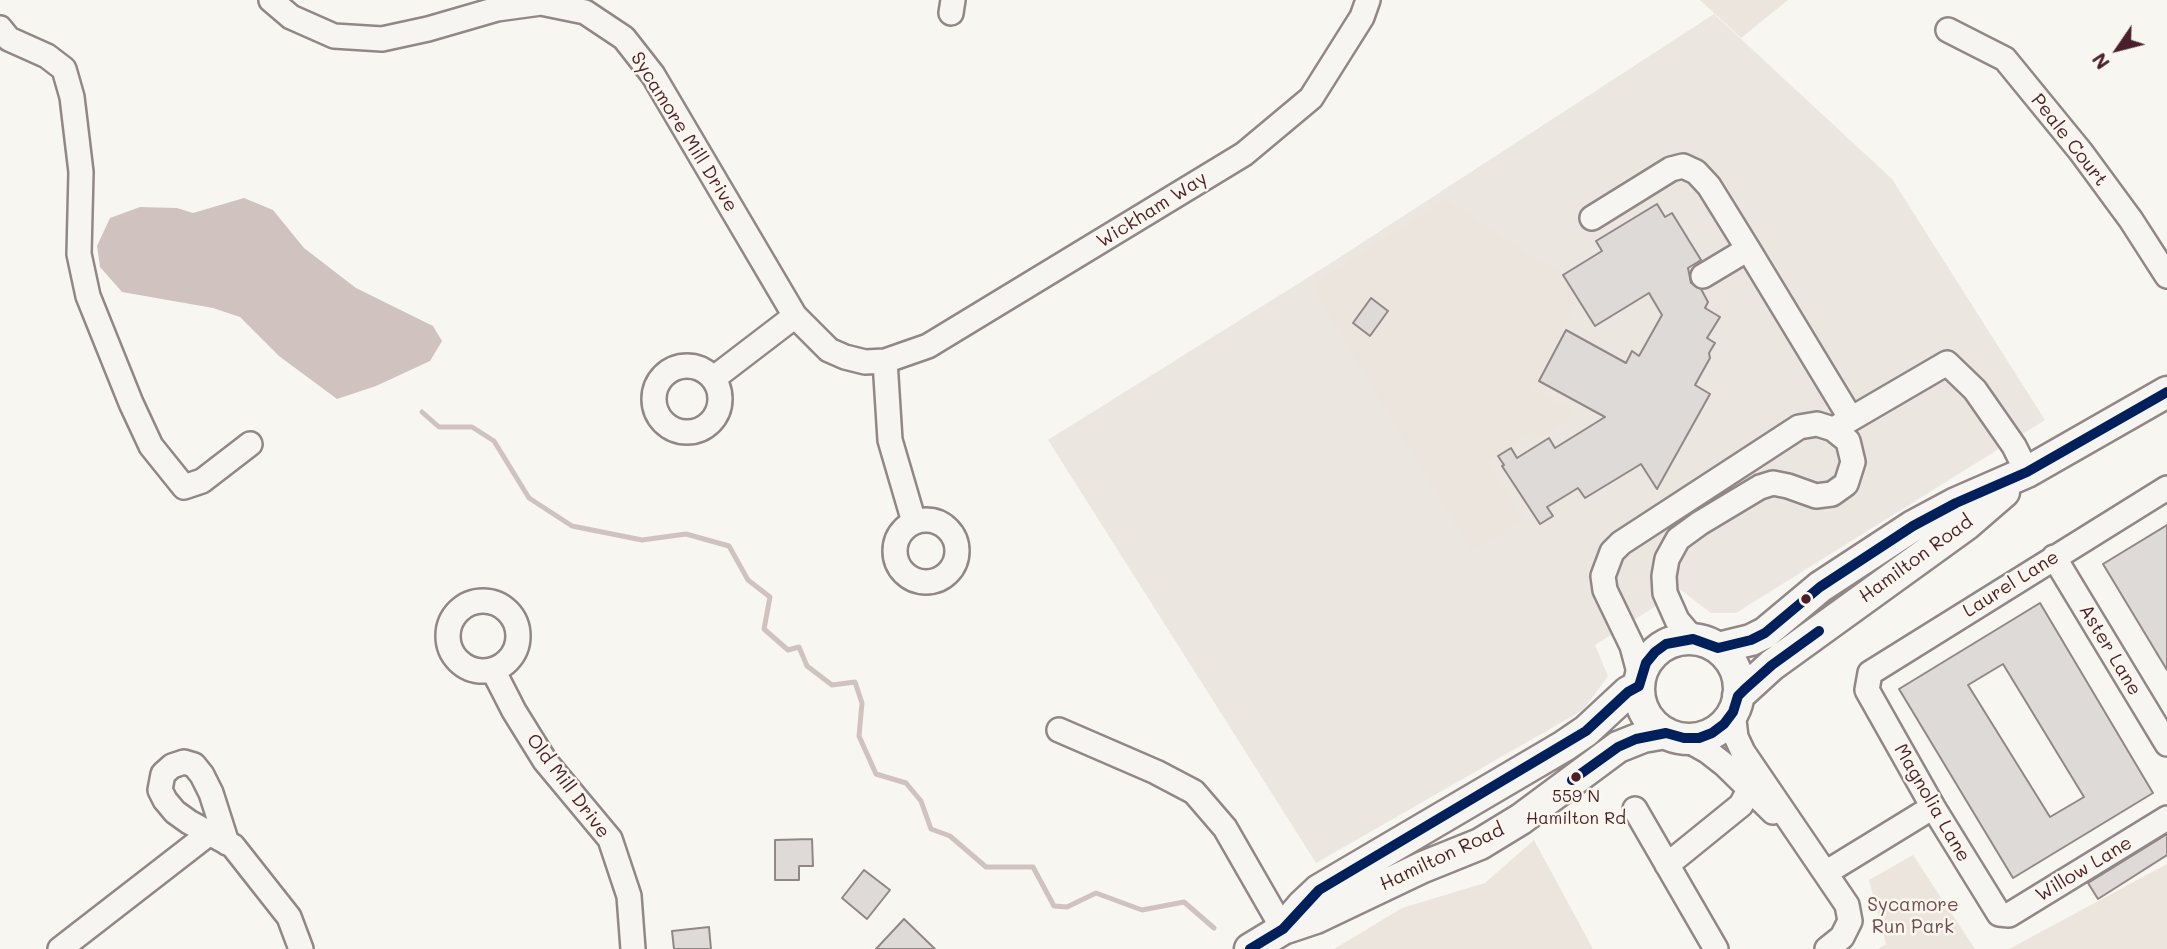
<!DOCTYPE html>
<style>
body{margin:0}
#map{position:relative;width:2167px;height:949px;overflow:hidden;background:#f8f6f0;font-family:Mali,sans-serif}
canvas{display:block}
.north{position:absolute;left:2083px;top:14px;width:70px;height:70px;-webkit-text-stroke:5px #fbf7ec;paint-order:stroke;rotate:235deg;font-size:19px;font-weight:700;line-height:28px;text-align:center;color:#4a1f2b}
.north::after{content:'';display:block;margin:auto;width:24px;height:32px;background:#4a1f2b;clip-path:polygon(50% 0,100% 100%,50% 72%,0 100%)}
</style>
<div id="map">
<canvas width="2167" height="949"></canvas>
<div class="north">N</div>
</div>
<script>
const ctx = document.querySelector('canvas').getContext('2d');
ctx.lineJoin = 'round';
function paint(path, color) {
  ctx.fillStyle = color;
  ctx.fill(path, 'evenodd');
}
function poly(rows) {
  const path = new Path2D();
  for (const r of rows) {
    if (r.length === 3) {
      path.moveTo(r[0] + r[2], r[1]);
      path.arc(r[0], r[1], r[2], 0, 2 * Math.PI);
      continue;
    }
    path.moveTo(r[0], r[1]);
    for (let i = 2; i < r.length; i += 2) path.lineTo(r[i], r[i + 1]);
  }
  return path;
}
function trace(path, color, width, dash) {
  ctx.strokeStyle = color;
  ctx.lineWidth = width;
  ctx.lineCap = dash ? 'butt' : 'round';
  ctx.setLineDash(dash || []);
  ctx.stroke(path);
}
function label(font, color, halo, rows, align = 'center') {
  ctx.font = font + ' Mali,sans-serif';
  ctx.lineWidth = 5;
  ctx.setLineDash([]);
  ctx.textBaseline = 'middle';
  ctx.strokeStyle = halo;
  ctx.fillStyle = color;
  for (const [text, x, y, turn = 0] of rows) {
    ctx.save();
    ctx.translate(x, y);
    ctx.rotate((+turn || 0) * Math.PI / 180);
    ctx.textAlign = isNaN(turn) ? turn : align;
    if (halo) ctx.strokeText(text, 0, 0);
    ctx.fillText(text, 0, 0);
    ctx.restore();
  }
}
paint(poly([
 [1714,14,1892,179,2045,420,1736,613,1711,613,1681,590,1595,645,1608,676,1583,710,1316,863,1048,440,1328,265]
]), '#ebe6df');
paint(poly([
 [1700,0,1788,0,1741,38],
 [1445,200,1583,288,1532,389,1577,413,1541,438,1534,431,1488,462,1523,520,1472,552,1311,285],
 [1534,840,1593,949,1334,949,1402,908,1485,883],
 [1913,855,1975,949,1878,949,1886,944,1869,880],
 [2167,864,2167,949,2009,949]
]), '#ece5de');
paint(poly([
 [244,198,273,210,304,248,356,288,433,326,442,341,430,361,376,386,337,399,279,356,240,317,213,308,122,292,100,267,97,246,110,218,140,207,177,208,193,213]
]), '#d0c3bf');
trace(poly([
 [422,412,439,427,472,427,494,441,529,498,572,526,642,540,686,534,729,546,748,580,770,597,764,629,788,650,799,647,807,666,832,685,855,682,862,703,859,736,876,774,906,783,921,801,931,829,950,836,986,867,1033,867,1054,906,1067,907,1096,893,1142,910,1184,902,1214,928]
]), '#d0c3bf', 5);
const building = poly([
 [1657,204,1665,217,1672,213,1701,260,1688,268,1691,283,1701,289,1708,302,1705,308,1720,317,1707,338,1715,343,1709,353,1710,358,1695,385,1710,394,1657,489,1641,464,1585,498,1578,488,1547,507,1553,516,1540,524,1502,466,1504,465,1498,456,1511,448,1517,458,1549,438,1555,448,1605,417,1539,381,1566,330,1626,363,1632,351,1639,356,1662,315,1649,293,1595,326,1563,275,1602,251,1596,241,1657,204],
 [1371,298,1388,311,1370,336,1353,323,1371,298],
 [2167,525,2167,670,2103,564,2167,525],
 [2040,603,2153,793,2013,878,1899,689,2040,603],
 [2003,664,2084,797,2050,817,1968,685,2003,664],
 [2167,834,2167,855,2098,899,2088,883,2167,834],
 [812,839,813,866,799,866,799,880,775,880,775,840,812,839],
 [864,870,890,890,867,919,842,898,864,870],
 [904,919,935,949,876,949,904,919],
 [709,927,711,949,674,949,672,931,709,927]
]);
paint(building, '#dedad7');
trace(building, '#918787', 2);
const minor = poly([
 [271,0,291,17,334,36,382,39,428,29,497,9,541,3,585,12,624,38,653,75,795,316,829,350,845,357,865,362,885,361,928,346,1244,154,1311,98,1362,17,1368,0],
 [951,13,953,0],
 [0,28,9,39,47,56,64,69,72,97,81,172,79,254,88,296,131,403,151,446,184,487,202,481,250,444],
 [1948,30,2005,59,2081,152,2131,220,2167,276],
 [1592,218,1671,169,1683,166,1696,172,1709,186,1748,249,1851,419],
 [1703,276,1748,249],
 [885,361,890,440,914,522],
 [687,399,33],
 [714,378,795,316],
 [1839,426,1947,363,1975,390,2014,446,2027,472],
 [2167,488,1870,673,1867,690,1933,807,1999,914,2009,915,2167,818],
 [926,551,31],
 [2054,557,2167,744],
 [483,636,35],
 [493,670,514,711,545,761,610,839,629,896,633,949],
 [1640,676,1632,646,1605,590,1603,576,1612,552,1621,543,1799,427,1817,424,1833,429,1848,441,1853,462,1846,484,1832,494,1816,496,1788,486,1773,483,1760,487,1700,523,1678,539,1667,559,1664,576,1665,593,1677,620,1693,639],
 [1733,712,1736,737,1743,752,1847,905,1850,921,1842,937,1827,949],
 [1059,730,1156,772,1194,792,1225,828,1283,929],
 [1684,738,1707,751,1725,765,1773,812],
 [1635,809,1716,949],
 [227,843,211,793,202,775,194,765,184,762,172,766,163,774,160,790,165,800,175,812,189,822,233,846,289,917,301,949],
 [1667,865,1741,805,1749,790],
 [1827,872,1933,807],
 [60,949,211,832]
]);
const major = poly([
 [1689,689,50],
 [1718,648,1751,640,1765,633,1820,587,1913,526,1956,503,2027,472,2167,392],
 [1738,696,1772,665,1967,524,2004,492],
 [1285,926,1302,906,1319,890,1564,746,1586,731,1628,692,1639,686],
 [1250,949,1283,929,1316,918,1423,867,1480,844,1521,819,1618,747,1643,737,1666,733]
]);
trace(minor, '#918787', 28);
trace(major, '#918787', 35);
trace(minor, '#f6f5f1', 23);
trace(major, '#f6f5f1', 30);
trace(poly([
 [1572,780,1618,747,1636,739,1666,733,1684,738,1699,738,1712,733,1724,724,1733,712,1738,696,1745,689,1772,665,1819,631],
 [1250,949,1283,929,1319,890,1586,731,1628,692,1639,686,1646,663,1655,652,1666,644,1693,639,1718,648,1751,640,1765,633,1820,587,1913,526,1956,503,2027,472,2167,392]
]), '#00205b', 10);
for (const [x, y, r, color] of [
 [1806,599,6,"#4a1f2b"],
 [1576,777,6,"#4a1f2b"]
]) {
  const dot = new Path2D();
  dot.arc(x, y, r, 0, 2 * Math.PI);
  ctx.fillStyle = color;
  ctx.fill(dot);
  trace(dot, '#fbf7ec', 2.5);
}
label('17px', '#4a1f2b', '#fbf7ec', [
 ["559 N",1576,797],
 ["Hamilton Rd",1576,819]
]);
label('19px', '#4a1f2b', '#fbf7ec', [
 ["Sycamore Mill Drive",684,132,58],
 ["Peale Court",2069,140,52],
 ["Wickham Way",1152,210,-32],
 ["Hamilton Road",1916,559,-36],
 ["Laurel Lane",2011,584,-32],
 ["Aster Lane",2110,650,59],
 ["Old Mill Drive",568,786,53],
 ["Magnolia Lane",1932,803,60],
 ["Hamilton Road",1442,857,-25],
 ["Willow Lane",2084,869,-31]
]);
label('19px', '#704d54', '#fbf7ec', [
 ["Sycamore",1913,905],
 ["Run Park",1913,927]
]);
</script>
